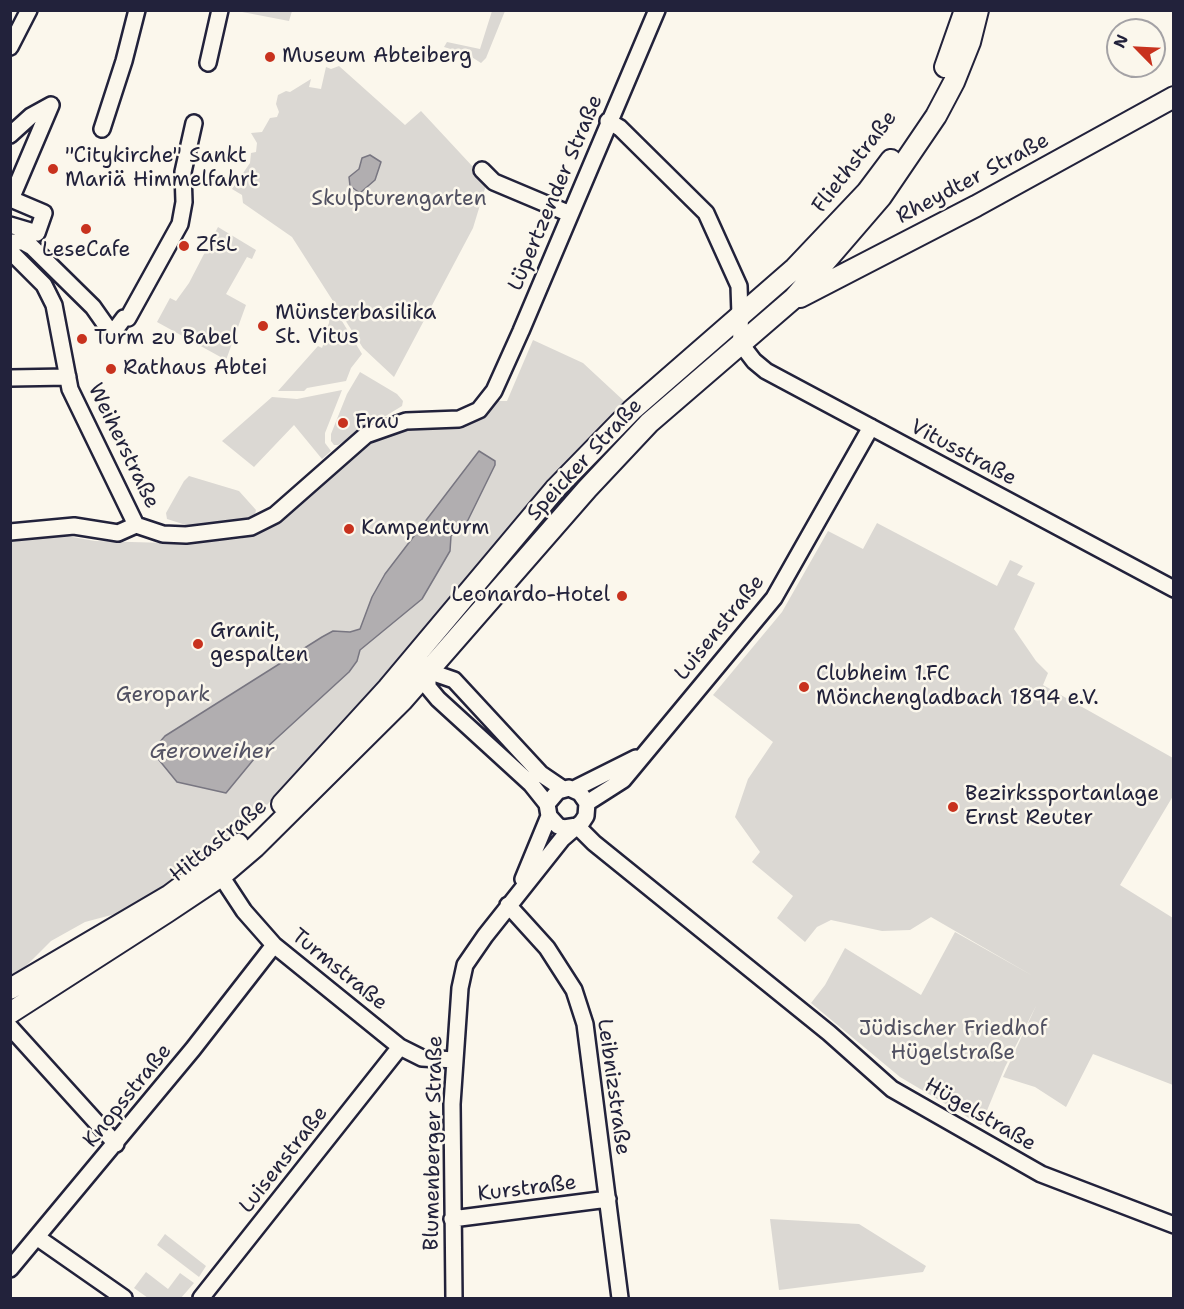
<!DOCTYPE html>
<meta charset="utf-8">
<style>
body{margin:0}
#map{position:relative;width:1184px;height:1309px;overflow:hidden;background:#fbf7ec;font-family:"Shantell Sans",sans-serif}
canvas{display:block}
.frame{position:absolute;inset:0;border:12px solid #22223b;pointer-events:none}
.north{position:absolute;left:1106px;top:18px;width:60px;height:60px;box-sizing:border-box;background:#fbf7ec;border:2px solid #a4a2a5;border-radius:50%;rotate:294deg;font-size:16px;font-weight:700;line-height:24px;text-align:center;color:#22223b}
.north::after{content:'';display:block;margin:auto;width:21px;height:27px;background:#c8321e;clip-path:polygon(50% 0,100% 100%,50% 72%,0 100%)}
</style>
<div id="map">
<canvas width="1184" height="1309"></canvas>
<div class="frame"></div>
<div class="north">N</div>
</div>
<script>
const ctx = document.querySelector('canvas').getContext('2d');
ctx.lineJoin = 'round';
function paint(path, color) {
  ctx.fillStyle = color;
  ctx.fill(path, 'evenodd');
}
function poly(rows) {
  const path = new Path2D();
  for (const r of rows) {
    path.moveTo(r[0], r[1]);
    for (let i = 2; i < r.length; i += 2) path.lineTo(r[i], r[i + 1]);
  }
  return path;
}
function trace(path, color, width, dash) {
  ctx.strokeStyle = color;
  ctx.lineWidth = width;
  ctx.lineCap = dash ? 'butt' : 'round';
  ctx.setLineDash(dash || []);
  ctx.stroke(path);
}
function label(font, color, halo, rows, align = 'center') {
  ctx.font = font + ' "Shantell Sans",sans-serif';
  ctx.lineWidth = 5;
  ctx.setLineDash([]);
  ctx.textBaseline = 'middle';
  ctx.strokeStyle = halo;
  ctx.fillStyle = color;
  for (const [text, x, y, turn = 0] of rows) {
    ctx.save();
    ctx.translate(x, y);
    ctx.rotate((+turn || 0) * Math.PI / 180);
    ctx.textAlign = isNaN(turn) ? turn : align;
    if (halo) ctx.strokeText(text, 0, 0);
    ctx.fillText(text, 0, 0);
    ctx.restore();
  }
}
paint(poly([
 [237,11,292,11,289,21],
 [492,11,505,11,486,58,481,63,467,54,444,47,447,42,480,49],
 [339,66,405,125,421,111,487,182,473,228,394,377,363,348,292,237,243,203,242,195,232,189,250,163,251,153,256,152,257,143,251,133,262,132,270,118,277,117,279,112,276,104,278,95,286,91,290,92,311,79,309,87,321,89,326,67,331,69],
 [218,227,256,250,252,259,247,257,226,294,246,305,226,360,157,322,170,298,176,301,189,283],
 [331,303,362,354,351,368,346,381,307,388,304,391,278,391,318,346,322,348,328,332,326,330,329,323],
 [533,340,583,363,624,401,570,457,560,474,427,631,244,830,210,858,168,888,115,914,85,922,51,941,26,966,11,976,11,541,67,536,95,541,168,543,240,539,256,533,369,443,403,429,422,426,464,427,484,417,496,401,507,401],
 [360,372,397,394,403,401,402,406,338,445,334,445,331,441,331,434,347,394],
 [342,390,325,433,325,443,331,451,322,459,294,425,254,467,222,441,272,397,297,399],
 [189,476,239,491,256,510,255,514,243,520,203,525,186,525,167,519,166,513,184,481],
 [877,523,997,586,1010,560,1023,566,1017,575,1035,583,1014,629,1036,661,1048,673,1043,685,1173,758,1173,796,1120,885,1173,918,1173,1085,1093,1054,1066,1107,1035,1087,1003,1077,1036,1006,1005,1067,981,1125,900,1077,811,1003,825,985,845,948,921,995,955,932,1033,976,931,917,910,930,882,931,831,920,817,927,805,942,777,918,793,896,752,862,760,852,735,817,748,779,773,742,713,695,782,612,828,531,863,549],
 [770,1219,859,1224,926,1266,923,1272,779,1290],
 [165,1234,206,1266,199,1277,157,1245],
 [146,1272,168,1289,180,1273,194,1283,181,1298,148,1298,134,1288]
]), '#dbd8d3');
const water = poly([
 [370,155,381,162,375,180,360,193,350,186,349,177,359,169,362,158,370,155],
 [479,451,495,461,495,465,467,522,451,536,450,551,422,599,360,650,357,661,349,672,254,759,226,793,177,782,159,760,155,751,158,744,165,736,322,637,333,631,350,632,360,629,372,597,385,574,479,451]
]);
paint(water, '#b1aeb0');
trace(water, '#787681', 1.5);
const minor = poly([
 [10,47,29,10],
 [208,63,220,10],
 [608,121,620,128,706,213,739,286,741,344,754,361,766,371,1174,589],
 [102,129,124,61,137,10],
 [10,135,31,116,51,105,11,199,44,213,37,233,10,225],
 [482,170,494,182,570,214],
 [10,242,23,242,32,247,93,307,112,334,124,318,128,318,180,224,184,202,183,172,194,123],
 [10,251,44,285,54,305,70,389,136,525,163,534,186,535,251,527,275,515,366,435,406,421,459,419,479,410,494,391,521,331,657,10],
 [10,378,68,377],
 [10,532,74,526,118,533,136,525],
 [413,657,428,671,454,680,541,774,563,789],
 [428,671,428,687,438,699,531,784,547,804],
 [574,789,636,758],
 [587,803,623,780,774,598,871,427],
 [577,826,594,843,829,1033,892,1089,1041,1174,1174,1225],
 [221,876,244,911,274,945,400,1047,422,1058,454,1060],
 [523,879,549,816],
 [508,905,547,948,574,990,585,1024,620,1298],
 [10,1027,116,1144],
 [452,1219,608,1199],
 [38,1238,124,1298],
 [10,1269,193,1049,274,945],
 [201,1298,400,1047],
 [454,1298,452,1104,460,988,465,965,485,936,562,839,577,826,582,822,586,816,587,803,580,793,569,788,558,791,547,804,549,816,558,826,564,828,577,826]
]);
const major = poly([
 [945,67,965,10],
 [800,297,976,206,1174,97],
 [282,804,388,688,556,488,632,410,795,268,867,192,891,160],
 [10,989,170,895,238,844],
 [10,1013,167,912,221,876,255,847,402,701,587,489,649,423,794,298,881,197,936,116,954,82,970,42,978,10]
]);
trace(minor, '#22223b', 20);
trace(major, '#22223b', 24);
trace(minor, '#fbf7ec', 15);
trace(major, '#fbf7ec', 20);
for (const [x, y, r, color] of [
 [270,57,6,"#c8321e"],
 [53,169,6,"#c8321e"],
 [86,229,6,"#c8321e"],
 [184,246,6,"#c8321e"],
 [263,326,6,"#c8321e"],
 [82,339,6,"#c8321e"],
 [111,369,6,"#c8321e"],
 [343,423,6,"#c8321e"],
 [349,529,6,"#c8321e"],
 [622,596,6,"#c8321e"],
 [198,644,6,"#c8321e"],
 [804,687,6,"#c8321e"],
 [953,807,6,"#c8321e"]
]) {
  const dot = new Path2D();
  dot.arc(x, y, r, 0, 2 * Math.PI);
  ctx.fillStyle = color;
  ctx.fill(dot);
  trace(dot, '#fbf7ec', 2);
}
label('21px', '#22223b', '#fbf7ec', [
 ["Museum Abteiberg",282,57],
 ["\"Citykirche\" Sankt",65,157],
 ["Mariä Himmelfahrt",65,181],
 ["ZfsL",196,246],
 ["LeseCafe",86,251,"center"],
 ["Münsterbasilika",275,314],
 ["St. Vitus",275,338],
 ["Turm zu Babel",94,339],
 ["Rathaus Abtei",123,369],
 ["Frau",355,423],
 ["Kampenturm",361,529],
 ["Leonardo-Hotel",610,596,"right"],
 ["Granit,",210,632],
 ["gespalten",210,656],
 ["Clubheim 1.FC",816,675],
 ["Mönchengladbach 1894 e.V.",816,699],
 ["Bezirkssportanlage",965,795],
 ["Ernst Reuter",965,819]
], 'left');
label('21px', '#22223b', '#fbf7ec', [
 ["Fliethstraße",855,162,-52],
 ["Rheydter Straße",973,179,-28],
 ["Lüpertzender Straße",556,193,-67],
 ["Weiherstraße",123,446,64],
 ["Vitusstraße",963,453,28],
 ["Speicker Straße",585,460,-47],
 ["Luisenstraße",720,628,-51],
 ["Hittastraße",219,841,-39],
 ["Turmstraße",339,970,39],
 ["Leibnizstraße",613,1087,82],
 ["Knopsstraße",128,1096,-51],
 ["Hügelstraße",980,1115,30],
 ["Blumenberger Straße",434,1143,-89],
 ["Luisenstraße",284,1160,-52],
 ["Kurstraße",527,1189,-7]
]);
label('21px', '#505061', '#fbf7ec', [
 ["Skulpturengarten",399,200],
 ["Geropark",163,696],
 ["Jüdischer Friedhof",953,1030],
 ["Hügelstraße",953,1054]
]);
label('italic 22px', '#545364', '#fbf7ec', [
 ["Geroweiher",212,752]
]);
</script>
